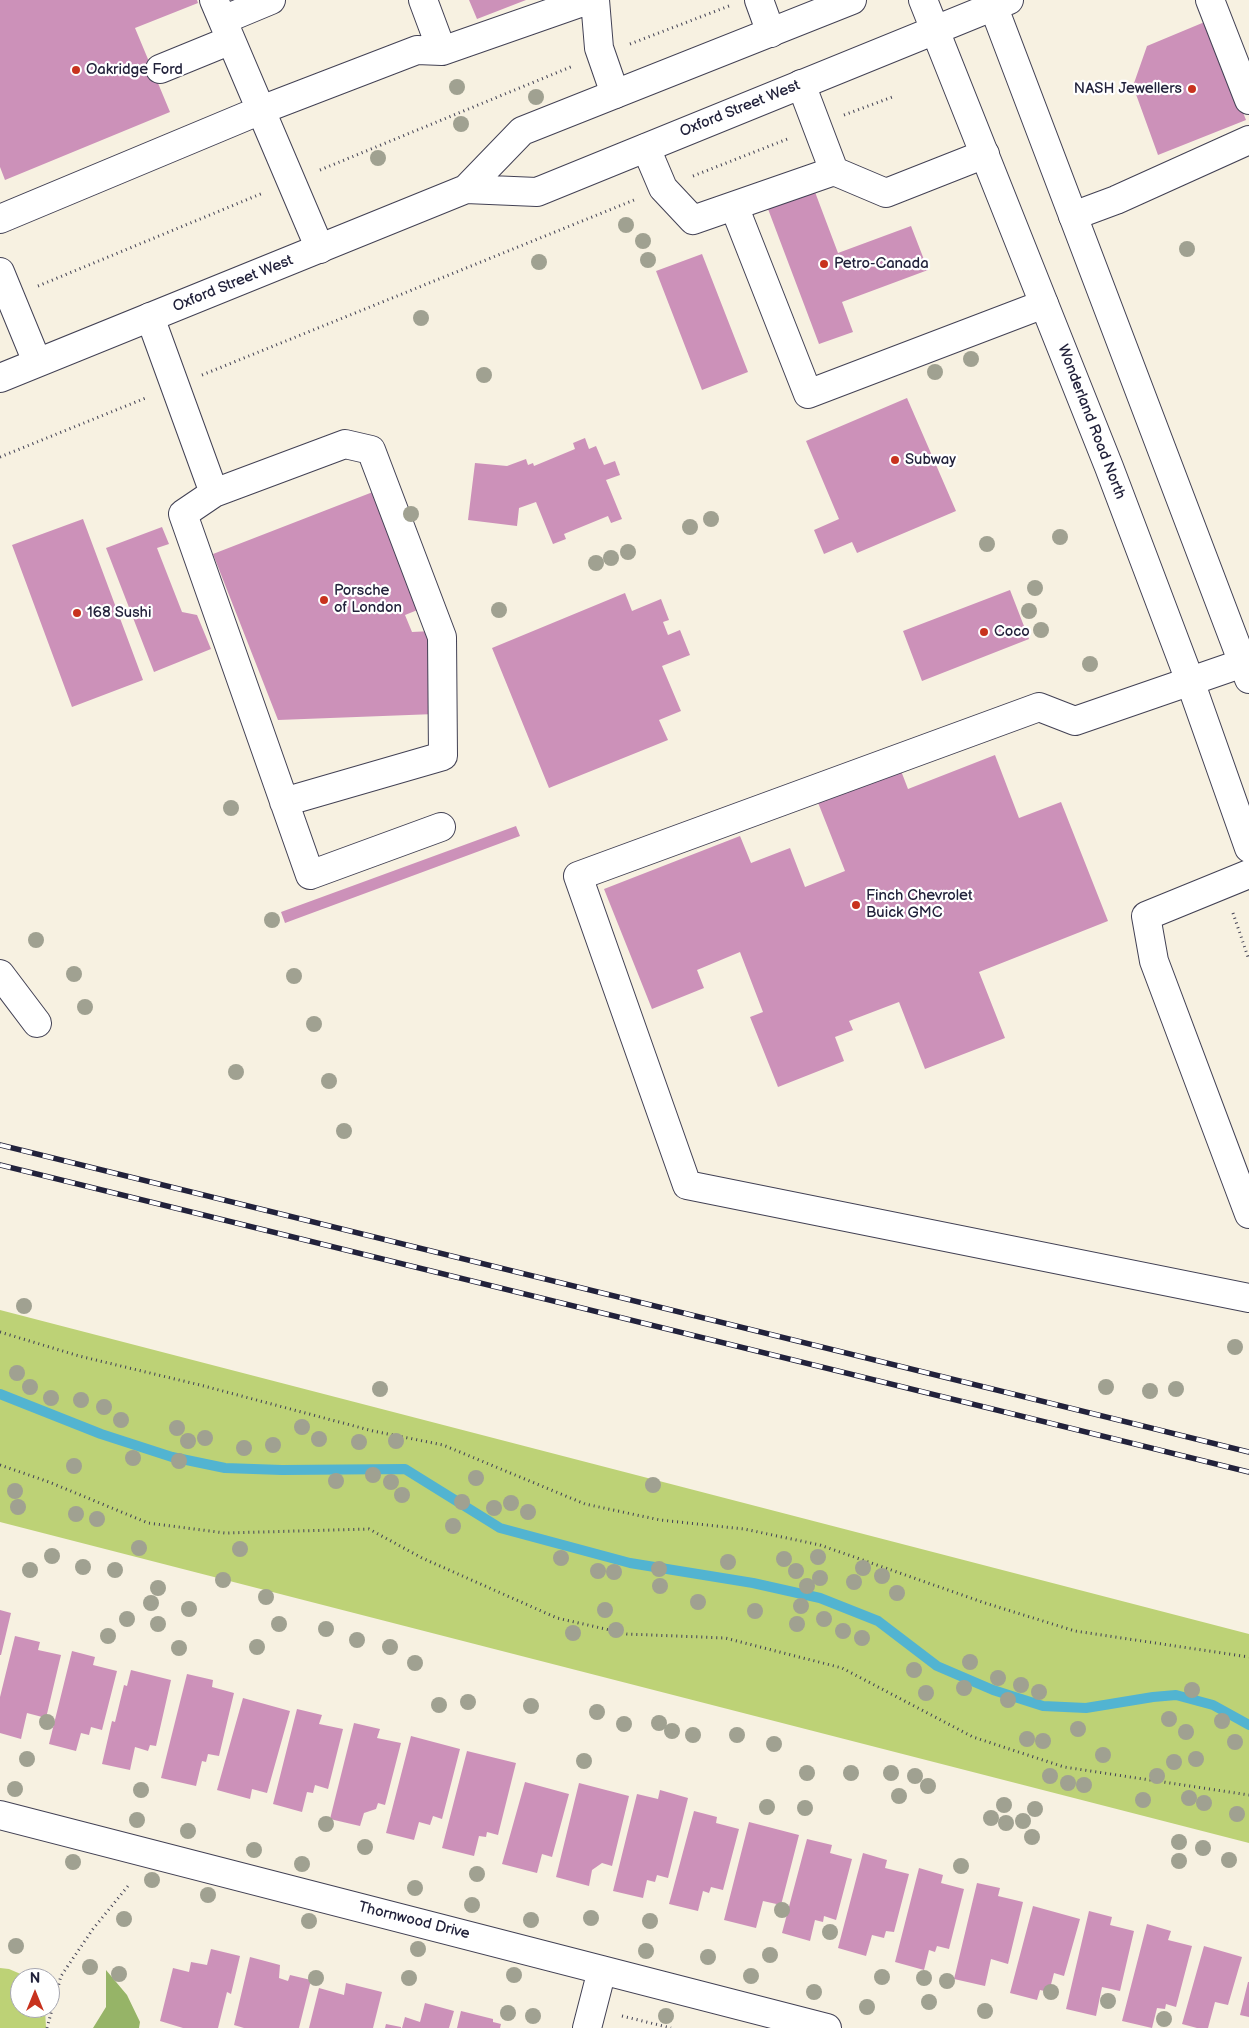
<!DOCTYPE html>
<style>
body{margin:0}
#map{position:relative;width:1249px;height:2028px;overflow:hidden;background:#f7f1e1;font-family:"Balsamiq Sans",sans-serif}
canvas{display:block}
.north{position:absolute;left:10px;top:1968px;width:50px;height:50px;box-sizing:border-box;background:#fff;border:1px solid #a7a7b1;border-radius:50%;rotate:0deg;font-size:14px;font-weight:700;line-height:20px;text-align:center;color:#22223b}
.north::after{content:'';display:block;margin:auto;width:18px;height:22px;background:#c8321e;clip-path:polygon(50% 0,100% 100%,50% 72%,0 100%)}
</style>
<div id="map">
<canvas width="1249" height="2028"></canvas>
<div class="north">N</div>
</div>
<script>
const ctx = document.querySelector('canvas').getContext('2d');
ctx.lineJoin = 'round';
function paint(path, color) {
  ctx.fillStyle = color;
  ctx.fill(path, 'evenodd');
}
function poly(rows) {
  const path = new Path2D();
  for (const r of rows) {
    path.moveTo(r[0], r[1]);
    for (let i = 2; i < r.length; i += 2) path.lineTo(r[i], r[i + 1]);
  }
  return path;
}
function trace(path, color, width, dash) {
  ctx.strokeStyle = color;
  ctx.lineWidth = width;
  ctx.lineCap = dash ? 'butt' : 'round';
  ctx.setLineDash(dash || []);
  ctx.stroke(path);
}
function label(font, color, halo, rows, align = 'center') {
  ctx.font = font + ' "Balsamiq Sans",sans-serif';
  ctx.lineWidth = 4.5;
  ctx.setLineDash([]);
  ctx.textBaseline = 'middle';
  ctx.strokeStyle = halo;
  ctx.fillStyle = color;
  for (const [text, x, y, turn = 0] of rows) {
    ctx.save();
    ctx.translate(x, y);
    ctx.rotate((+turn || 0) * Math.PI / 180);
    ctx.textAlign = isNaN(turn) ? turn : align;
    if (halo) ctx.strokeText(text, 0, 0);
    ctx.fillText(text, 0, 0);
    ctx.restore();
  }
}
paint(poly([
 [0,1310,1249,1634,1249,1843,0,1522],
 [0,1968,9,1969,30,1978,20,1978,20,2008,45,2008,46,2028,0,2028]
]), '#bdd276');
paint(poly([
 [106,1970,127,1995,140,2022,139,2028,93,2028,106,2007]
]), '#96b467');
trace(poly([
 [0,1394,101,1434,172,1457,225,1468,282,1470,405,1469,500,1528,630,1563,753,1583,820,1598,878,1621,937,1666,993,1690,1043,1706,1086,1708,1153,1697,1176,1695,1213,1705,1249,1725]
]), '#52b4d1', 10);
paint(poly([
 [0,0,197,0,198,3,135,28,170,112,5,180,0,167],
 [469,0,526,0,477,19],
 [1207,21,1246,120,1158,155,1133,86,1147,46],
 [815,192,838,253,911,226,928,270,842,302,853,332,819,344,768,209],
 [702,254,748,372,702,390,656,271],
 [907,398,956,511,857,553,852,542,824,554,814,530,839,519,806,441],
 [585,438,589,449,596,446,604,465,615,461,620,475,606,480,622,519,611,523,608,516,564,534,566,539,553,544,536,502,519,508,517,526,468,520,475,463,507,466,526,459,528,465,533,463,534,466,575,449,573,443],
 [378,490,425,607,405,615,412,632,432,631,435,714,278,720,213,554],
 [83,519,143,680,72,707,12,545],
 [162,527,169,544,157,548,182,612,197,615,211,649,154,672,106,548],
 [1010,590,1029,639,922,681,903,631],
 [625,593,632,611,661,599,669,620,663,622,668,635,680,630,690,655,662,666,681,711,659,720,668,740,549,788,492,648],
 [995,755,1019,818,1061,802,1108,921,979,972,1005,1038,925,1069,899,1002,849,1021,853,1030,835,1037,844,1061,778,1087,750,1017,763,1012,740,952,697,970,704,988,652,1009,604,889,740,836,751,863,790,848,805,887,845,871,815,795,898,763,908,789],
 [516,826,520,836,285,923,281,912],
 [0,1610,11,1613,1,1655,0,1655],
 [15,1636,40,1642,38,1650,61,1655,46,1718,27,1713,21,1739,0,1733,0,1697],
 [72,1651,95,1657,93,1665,117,1671,102,1730,91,1727,89,1735,81,1733,76,1751,49,1744],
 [131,1670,171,1680,156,1746,150,1745,148,1751,135,1747,130,1770,102,1764,112,1721,115,1722,124,1685,127,1686],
 [187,1674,213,1680,212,1687,234,1693,219,1756,208,1754,206,1762,202,1761,196,1786,161,1778],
 [243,1698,290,1711,267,1793,252,1789,250,1799,217,1790],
 [297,1709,322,1715,319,1724,343,1729,328,1789,315,1785,313,1793,307,1792,302,1812,273,1804],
 [354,1723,380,1729,377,1738,401,1743,385,1805,378,1803,376,1809,364,1813,360,1826,330,1819],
 [411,1736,460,1749,442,1819,433,1816,430,1825,419,1822,414,1840,386,1833],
 [467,1751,516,1763,498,1835,487,1832,486,1837,479,1836,474,1856,442,1848],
 [525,1782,569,1794,552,1857,542,1854,537,1873,502,1864],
 [579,1783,629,1796,612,1866,602,1863,592,1870,589,1886,556,1877],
 [660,1790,688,1798,668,1878,657,1875,655,1882,647,1880,643,1898,613,1891,637,1794,658,1799],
 [694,1811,717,1817,716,1823,739,1829,723,1890,711,1887,709,1893,703,1891,698,1911,669,1904],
 [749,1822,799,1835,781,1905,763,1901,756,1928,724,1920],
 [807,1839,832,1845,830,1853,852,1859,836,1920,824,1916,823,1922,815,1920,810,1941,782,1933],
 [863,1853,887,1860,885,1868,909,1874,894,1932,886,1931,884,1938,872,1935,866,1956,838,1948],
 [919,1868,943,1875,941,1883,964,1889,949,1949,937,1946,935,1952,929,1950,924,1970,895,1962],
 [977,1883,1000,1888,998,1896,1023,1902,1008,1964,991,1959,985,1986,954,1979],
 [1033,1906,1080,1919,1064,1976,1054,1973,1049,1992,1040,1990,1037,2000,1010,1993],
 [1089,1911,1112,1917,1110,1925,1134,1931,1120,1991,1102,1987,1096,2016,1066,2009],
 [1147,1924,1171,1931,1168,1940,1192,1946,1176,2007,1166,2004,1165,2009,1157,2008,1152,2028,1122,2021],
 [1204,1946,1242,1957,1228,2005,1215,2002,1208,2028,1197,2028,1182,2024],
 [211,1949,240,1956,231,1994,227,1992,218,2028,183,2028,160,2021,173,1968,189,1972,191,1962,207,1965],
 [250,1957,280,1965,279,1978,288,1981,290,1975,311,1980,299,2028,244,2028,234,2025],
 [1248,1982,1249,1982,1249,2017,1240,2015],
 [346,1983,382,1992,373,2028,309,2028,319,1988,344,1995],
 [425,2003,454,2011,449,2028,402,2028,405,2017,420,2022],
 [461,2011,493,2019,493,2022,501,2024,500,2028,457,2028],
 [386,2024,401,2027,401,2028,385,2028]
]), '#cc91b9');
const minor = poly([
 [214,0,320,249],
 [423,0,442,51],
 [595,0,599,48,615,94],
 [759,0,771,33],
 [1210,0,1249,100],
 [223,20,271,0],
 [160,69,231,40],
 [801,84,834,171],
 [646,148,663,188,693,220,834,171,886,193,985,154],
 [734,206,808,394,1044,304],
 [1073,216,1116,200,1249,140],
 [0,219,261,110,417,50,442,51,588,0],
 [0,272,37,362],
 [150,317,214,493,345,444,371,450,442,637,443,756,284,802],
 [214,493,183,514,310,875,441,827],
 [1243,663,1075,721,1039,707,578,876,687,1185,1249,1298],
 [1249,874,1146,916,1154,961,1249,1214],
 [0,974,37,1023],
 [0,1815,827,2028],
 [587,2028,602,1970]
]);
const major = poly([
 [923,0,1109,467,1190,681,1249,848],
 [991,0,1249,679],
 [466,189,537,192,1009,0],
 [0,378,466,189,522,131,852,0]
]);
trace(minor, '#424154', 30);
trace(major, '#424154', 30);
trace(poly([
 [630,44,729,6],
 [844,115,895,96],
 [320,170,573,66],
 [693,176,790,138],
 [38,286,263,193],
 [202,375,634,200],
 [0,457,148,397],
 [1233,913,1249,960],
 [0,1332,79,1356,200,1385,373,1431,443,1445,585,1504,660,1520,744,1529,820,1545,985,1603,1075,1631,1249,1657],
 [0,1465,49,1482,148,1523,225,1533,369,1529,422,1558,557,1618,627,1634,725,1638,842,1668,973,1737,1064,1767,1249,1795],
 [622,2016,671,2028],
 [47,2028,61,1976,93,1929,128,1886]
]), '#424154', 3, [1, 4]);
trace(minor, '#fff', 28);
trace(major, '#fff', 28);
const rail = poly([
 [0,1145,1249,1452],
 [0,1165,1249,1472]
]);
trace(rail, '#22223b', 5.5);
trace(rail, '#fff', 4, [11]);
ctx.fillStyle = '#a0a191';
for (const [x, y] of [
 [457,87],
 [536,97],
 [461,124],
 [378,158],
 [626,225],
 [643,241],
 [1187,249],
 [648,260],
 [539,262],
 [421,318],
 [971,359],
 [935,372],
 [484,375],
 [411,514],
 [711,519],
 [690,527],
 [1060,537],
 [987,544],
 [628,552],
 [611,558],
 [596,563],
 [1035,588],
 [499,610],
 [1029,611],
 [1041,630],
 [1090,664],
 [231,808],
 [272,920],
 [36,940],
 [74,974],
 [294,976],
 [85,1007],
 [314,1024],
 [236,1072],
 [329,1081],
 [344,1131],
 [24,1306],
 [1235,1347],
 [17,1373],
 [30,1387],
 [1106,1387],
 [380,1389],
 [1176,1389],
 [1150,1391],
 [51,1398],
 [81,1400],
 [104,1407],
 [121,1420],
 [302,1427],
 [177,1428],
 [205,1438],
 [319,1439],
 [188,1441],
 [396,1441],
 [359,1442],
 [273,1445],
 [244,1448],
 [133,1458],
 [179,1461],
 [74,1466],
 [373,1475],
 [476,1478],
 [336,1481],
 [391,1482],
 [653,1485],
 [15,1491],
 [402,1495],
 [462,1502],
 [511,1503],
 [18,1507],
 [494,1508],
 [528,1512],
 [76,1514],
 [97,1519],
 [453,1526],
 [139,1548],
 [240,1549],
 [52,1556],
 [818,1557],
 [561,1558],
 [784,1559],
 [728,1562],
 [83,1567],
 [863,1568],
 [659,1569],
 [30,1570],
 [115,1570],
 [598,1571],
 [796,1571],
 [614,1572],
 [882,1576],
 [820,1578],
 [223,1580],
 [854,1582],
 [660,1586],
 [807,1586],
 [158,1588],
 [897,1593],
 [266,1597],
 [698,1602],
 [151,1603],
 [801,1606],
 [189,1609],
 [605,1610],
 [755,1611],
 [127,1619],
 [824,1619],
 [158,1624],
 [279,1624],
 [797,1624],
 [326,1629],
 [616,1630],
 [843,1631],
 [573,1633],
 [108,1636],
 [862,1638],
 [357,1640],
 [257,1647],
 [390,1647],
 [179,1648],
 [970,1662],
 [415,1663],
 [914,1670],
 [998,1678],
 [1021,1685],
 [964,1688],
 [1192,1690],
 [1039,1692],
 [926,1693],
 [1008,1700],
 [468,1702],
 [439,1705],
 [531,1706],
 [597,1712],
 [1169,1719],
 [1222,1721],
 [47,1722],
 [659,1723],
 [624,1724],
 [1078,1729],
 [672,1731],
 [1186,1732],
 [693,1735],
 [737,1735],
 [1027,1739],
 [1043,1741],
 [1235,1742],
 [774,1744],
 [1103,1755],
 [27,1759],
 [1196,1759],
 [584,1761],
 [1174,1762],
 [807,1773],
 [851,1773],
 [891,1773],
 [915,1776],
 [1050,1776],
 [1157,1776],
 [1068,1783],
 [1084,1785],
 [928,1786],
 [15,1789],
 [141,1790],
 [899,1796],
 [1189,1798],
 [1143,1800],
 [1204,1803],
 [1004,1805],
 [767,1807],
 [805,1808],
 [1035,1809],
 [1237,1814],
 [991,1818],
 [137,1820],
 [1023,1821],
 [1006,1823],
 [326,1824],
 [188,1831],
 [1032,1837],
 [1179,1842],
 [365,1847],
 [1203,1848],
 [254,1850],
 [1229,1860],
 [1179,1861],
 [73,1862],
 [302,1864],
 [961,1866],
 [477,1874],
 [152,1880],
 [415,1888],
 [208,1895],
 [472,1905],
 [782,1910],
 [591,1918],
 [124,1919],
 [531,1920],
 [309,1921],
 [650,1921],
 [830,1932],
 [16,1946],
 [418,1949],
 [646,1951],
 [770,1955],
 [708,1957],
 [90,1967],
 [119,1974],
 [514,1975],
 [751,1976],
 [882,1977],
 [316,1978],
 [409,1978],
 [924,1978],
 [947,1981],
 [814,1992],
 [1051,1992],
 [1108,2001],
 [929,2002],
 [867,2007],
 [985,2011],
 [508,2013],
 [533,2016],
 [666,2016],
 [1164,2019]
]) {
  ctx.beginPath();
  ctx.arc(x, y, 8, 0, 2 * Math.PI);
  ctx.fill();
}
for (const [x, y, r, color] of [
 [76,70,5,"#c8321e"],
 [1192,89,5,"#c8321e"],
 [824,264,5,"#c8321e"],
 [895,460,5,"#c8321e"],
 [324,600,5,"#c8321e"],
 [77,613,5,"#c8321e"],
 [984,632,5,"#c8321e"],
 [856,905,5,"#c8321e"]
]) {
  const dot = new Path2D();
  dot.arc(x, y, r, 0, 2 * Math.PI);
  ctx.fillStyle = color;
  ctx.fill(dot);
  trace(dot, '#fff', 2);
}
label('15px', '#22223b', '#fff', [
 ["Oakridge Ford",86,70],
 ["NASH Jewellers",1182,89,"right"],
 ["Petro-Canada",834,264],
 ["Subway",905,460],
 ["Porsche",334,591],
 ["of London",334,608],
 ["168 Sushi",87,613],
 ["Coco",994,632],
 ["Finch Chevrolet",866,896],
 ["Buick GMC",866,913]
], 'left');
label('15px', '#22223b', '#fff', [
 ["Oxford Street West",740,109,-22],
 ["Oxford Street West",233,284,-22],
 ["Wonderland Road North",1091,422,69],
 ["Thornwood Drive",414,1921,14]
]);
</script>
